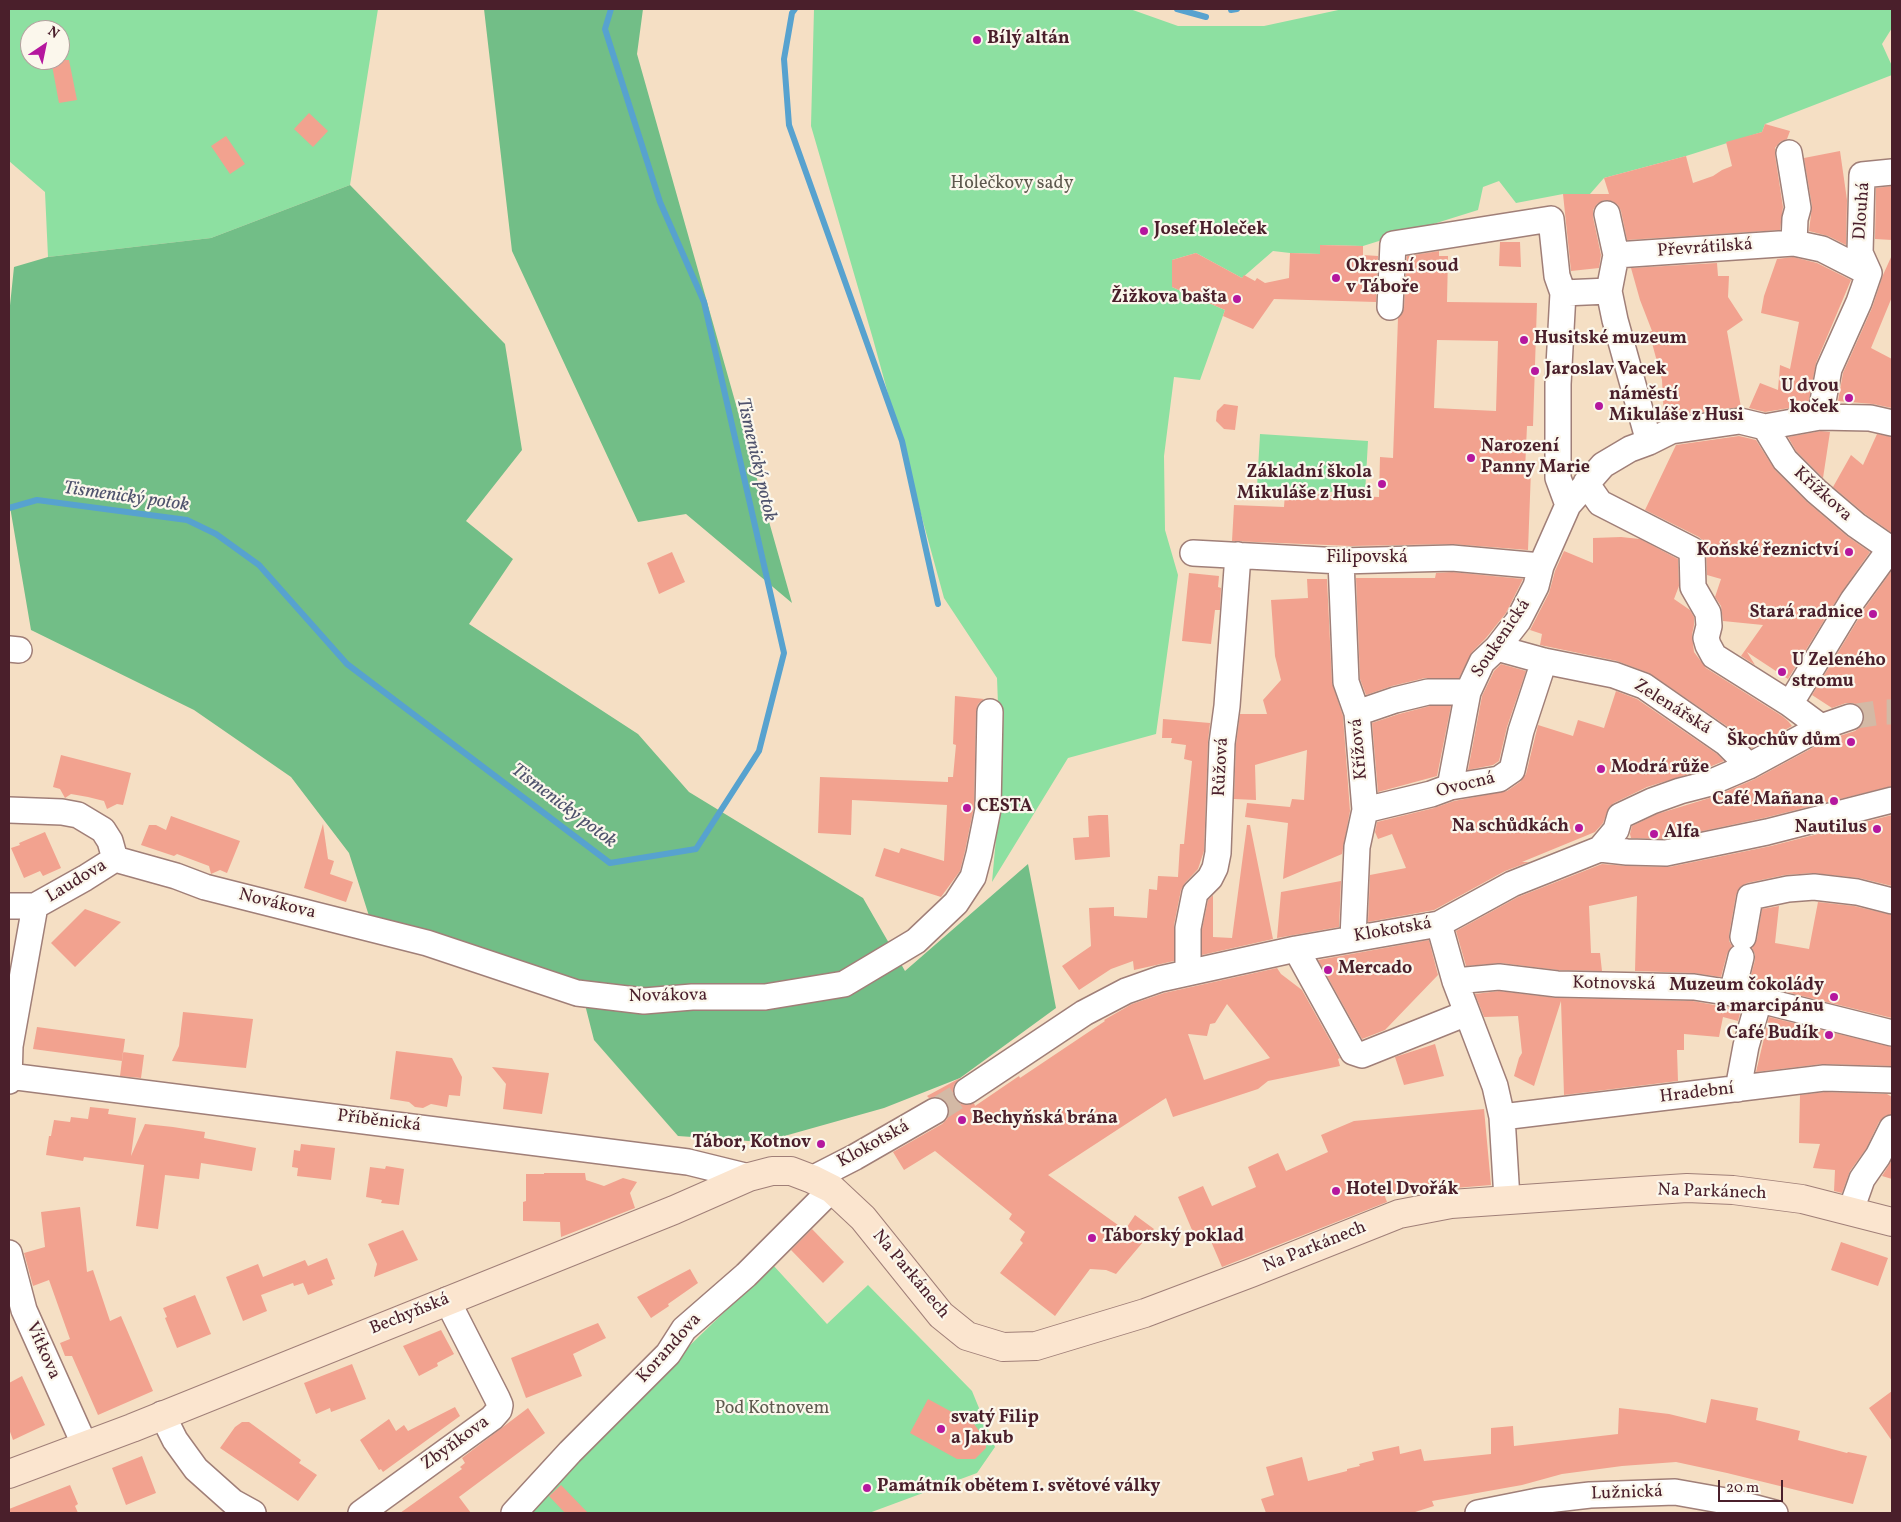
<!DOCTYPE html>
<meta charset="utf-8">
<style>
body{margin:0}
#map{position:relative;width:1901px;height:1522px;overflow:hidden;background:#f5dfc4;font-family:Vollkorn,serif}
canvas{display:block}
.frame{position:absolute;inset:0;border:10px solid #4a1f2b;pointer-events:none}
.north{position:absolute;left:20px;top:20px;width:50px;height:50px;box-sizing:border-box;background:#fbf7ec;border:1px solid #b4a19f;border-radius:50%;rotate:34deg;font-size:14px;font-weight:700;line-height:20px;text-align:center;color:#4a1f2b}
.north::after{content:'';display:block;margin:auto;width:18px;height:22px;background:#b5179e;clip-path:polygon(50% 0,100% 100%,50% 72%,0 100%)}
.scale{position:absolute;left:1718px;top:1480px;width:65px;height:22px;box-sizing:border-box;border:2px solid #4a1f2b;border-top:0;padding-left:6px;font-size:15px;line-height:18px;white-space:nowrap;color:#4a1f2b;-webkit-text-stroke:4px #fbf7ec;paint-order:stroke}
</style>
<div id="map">
<canvas width="1901" height="1522"></canvas>
<div class="frame"></div>
<div class="north">N</div>
<div class="scale">20 m</div>
</div>
<script>
const ctx = document.querySelector('canvas').getContext('2d');
ctx.lineJoin = 'round';
function paint(path, color) {
  ctx.fillStyle = color;
  ctx.fill(path, 'evenodd');
}
function poly(rows) {
  const path = new Path2D();
  for (const r of rows) {
    path.moveTo(r[0], r[1]);
    for (let i = 2; i < r.length; i += 2) path.lineTo(r[i], r[i + 1]);
  }
  return path;
}
function trace(path, color, width, dash) {
  ctx.strokeStyle = color;
  ctx.lineWidth = width;
  ctx.lineCap = dash ? 'butt' : 'round';
  ctx.setLineDash(dash || []);
  ctx.stroke(path);
}
function label(font, color, halo, rows, align = 'center') {
  ctx.font = font + ' Vollkorn,serif';
  ctx.lineWidth = 4.5;
  ctx.setLineDash([]);
  ctx.textBaseline = 'middle';
  ctx.strokeStyle = halo;
  ctx.fillStyle = color;
  for (const [text, x, y, turn = 0] of rows) {
    ctx.save();
    ctx.translate(x, y);
    ctx.rotate((+turn || 0) * Math.PI / 180);
    ctx.textAlign = isNaN(turn) ? turn : align;
    if (halo) ctx.strokeText(text, 0, 0);
    ctx.fillText(text, 0, 0);
    ctx.restore();
  }
}
paint(poly([
 [9,9,378,9,350,185,211,238,48,257,45,192,9,161],
 [30,30,60,30,60,60,30,60],
 [814,9,1130,9,1178,26,1264,26,1343,9,1892,9,1892,28,1882,44,1892,66,1892,75,1765,124,1762,132,1686,156,1604,178,1590,194,1563,194,1516,203,1499,181,1483,187,1478,210,1363,246,1320,245,1320,254,1290,253,1273,251,1242,278,1196,253,1172,260,1172,287,1225,310,1200,380,1174,377,1164,456,1165,530,1178,575,1156,734,1068,758,992,882,1001,784,997,678,944,598,873,339,811,126],
 [1260,434,1368,441,1365,494,1257,487],
 [773,1265,827,1324,868,1285,972,1391,995,1447,977,1473,869,1513,525,1513,595,1437]
]), '#8de0a1');
paint(poly([
 [484,9,643,9,637,54,792,603,686,514,638,522,512,251],
 [350,185,505,344,522,450,466,521,513,559,469,624,638,734,689,792,863,898,905,971,1028,864,1056,1008,960,1078,884,1108,763,1142,678,1136,594,1040,580,985,369,916,349,853,291,777,194,710,31,630,9,501,9,315,14,267,48,257,211,238]
]), '#72be87');
trace(poly([
 [795,9,792,13,784,59,789,125,902,441,938,604],
 [1177,9,1206,17],
 [1231,10,1237,9],
 [9,508,37,500,187,520,216,534,259,565,347,664,610,863,696,849,759,751,784,653,704,302,660,202,605,29,611,9]
]), '#57a2cf', 6);
paint(poly([
 [51,60,69,60,77,100,59,103],
 [309,113,328,131,313,147,294,129],
 [1765,124,1790,131,1787,139,1780,142,1775,148,1775,155,1783,207,1780,230,1627,240,1621,211,1618,205,1612,201,1604,200,1597,204,1593,210,1593,217,1601,255,1599,268,1571,271,1563,194,1609,194,1604,178,1686,156,1693,183,1713,176,1722,170,1732,166,1726,142,1762,132],
 [226,136,245,164,230,174,211,146],
 [1840,151,1847,200,1846,245,1828,236,1809,231,1812,206,1804,158],
 [1892,186,1892,240,1875,239,1876,188],
 [1500,242,1520,242,1521,267,1499,266],
 [1320,245,1363,246,1363,255,1378,256,1376,302,1274,299,1253,329,1223,316,1225,310,1172,287,1172,260,1196,253,1242,278,1244,275,1255,281,1257,278,1265,283,1289,278,1290,253,1320,254],
 [1439,251,1439,256,1448,256,1447,302,1537,303,1533,426,1527,426,1525,470,1531,470,1528,550,1452,544,1351,546,1232,541,1234,505,1284,507,1285,493,1379,497,1380,457,1393,458,1398,318,1402,314,1404,308,1407,256],
 [1437,340,1498,341,1496,411,1434,408],
 [1892,255,1892,297,1871,348,1892,359,1892,408,1873,404,1838,401,1843,373,1872,308,1883,275],
 [1793,257,1817,263,1851,280,1816,363,1808,405,1765,412,1749,408,1760,383,1778,390,1780,365,1790,369,1799,322,1761,313,1764,296,1777,259],
 [1717,263,1718,276,1729,276,1728,297,1743,320,1727,331,1741,407,1664,417,1662,380,1649,332,1652,331,1640,300,1631,268],
 [1224,404,1238,406,1235,430,1224,429,1216,421,1217,411],
 [1821,431,1830,432,1823,478,1796,451,1788,437],
 [1877,434,1892,437,1892,533,1865,514,1833,487,1851,455,1863,465],
 [1739,436,1756,440,1775,470,1806,501,1847,536,1870,552,1841,593,1788,679,1747,652,1755,665,1741,656,1763,625,1723,621,1721,606,1715,597,1721,579,1707,575,1706,550,1704,542,1699,537,1645,510,1676,445],
 [1621,537,1640,539,1678,559,1679,586,1674,599,1690,610,1694,617,1694,625,1692,635,1694,652,1706,668,1782,716,1788,721,1792,726,1752,748,1734,731,1649,673,1617,661,1540,645,1542,634,1530,630,1549,593,1555,571,1564,551,1593,563,1593,538],
 [672,552,685,582,659,594,647,563],
 [1892,570,1892,786,1764,818,1665,839,1631,838,1630,834,1632,826,1657,814,1713,797,1755,779,1827,740,1855,731,1860,727,1864,720,1864,713,1859,706,1853,703,1846,703,1832,708,1812,695,1865,608],
 [1452,572,1523,579,1506,613,1486,638,1472,652,1459,678,1425,678,1392,686,1366,695,1360,679,1356,578,1435,578,1436,573],
 [1189,573,1219,576,1218,587,1221,588,1220,610,1215,610,1211,644,1182,641],
 [1307,579,1327,579,1332,683,1343,716,1350,811,1342,854,1283,879,1288,823,1245,817,1247,803,1290,807,1292,799,1304,800,1307,750,1255,765,1256,800,1234,799,1236,744,1240,714,1267,714,1263,700,1281,680,1275,656,1271,600,1308,598],
 [1501,664,1526,671,1507,727,1499,761,1493,765,1468,770,1482,696,1494,671],
 [1616,691,1637,699,1717,754,1724,761,1702,770,1647,787,1614,803,1609,807,1603,823,1595,832,1522,862,1529,862,1505,871,1434,910,1368,922,1370,875,1406,868,1392,834,1378,839,1375,832,1377,822,1434,808,1454,801,1507,791,1520,782,1526,774,1538,725,1573,736,1578,720,1604,728],
 [955,696,984,699,978,704,976,712,974,807,965,851,960,871,941,897,875,876,884,848,899,853,901,848,944,861,947,805,852,800,851,835,818,833,820,777,948,782,948,777,953,777,956,745,953,744],
 [1430,706,1451,706,1437,776,1378,792,1372,723,1399,714],
 [1163,719,1210,723,1208,742,1204,851,1198,869,1185,883,1181,890,1174,925,1174,961,1134,970,1133,961,1111,969,1079,990,1062,966,1091,946,1089,908,1114,907,1114,916,1147,918,1149,889,1157,890,1158,876,1178,877,1180,844,1184,844,1192,761,1184,759,1186,745,1171,743,1172,738,1162,738],
 [61,755,131,773,123,805,117,804,107,809,104,801,88,797,71,794,65,798,60,789,53,787],
 [1099,815,1108,815,1110,857,1075,860,1073,838,1089,837,1088,816],
 [1892,815,1892,886,1859,878,1813,873,1785,875,1747,883,1740,887,1736,895,1729,935,1729,941,1732,946,1727,954,1721,977,1694,973,1635,971,1637,896,1589,906,1591,953,1600,953,1602,971,1558,970,1501,963,1466,966,1456,931,1518,897,1602,864,1627,866,1669,867,1771,846],
 [171,816,240,841,227,873,220,870,211,874,209,866,177,854,174,856,141,845,149,825,156,825,166,830],
 [323,824,328,859,334,861,330,874,353,882,346,902,304,888],
 [1247,825,1250,825,1273,939,1202,955,1202,929,1208,900,1213,895,1213,937,1232,938],
 [45,832,61,868,43,876,40,871,24,878,11,848,20,845,19,843],
 [1341,881,1339,927,1277,938,1281,892],
 [1818,902,1854,906,1892,915,1892,1018,1749,983,1755,960,1755,954,1752,948,1757,939,1762,909,1779,906,1775,943,1809,949],
 [85,909,121,922,75,967,51,943],
 [1429,940,1438,975,1385,1030,1362,1039,1318,960],
 [1277,968,1281,974,1302,990,1340,1058,1338,1059,1340,1066,1268,1081,1258,1089,1173,1117,1166,1098,1048,1175,1125,1230,1135,1215,1154,1229,1116,1274,1106,1270,1090,1269,1055,1316,1000,1273,1023,1243,1020,1240,1025,1232,1009,1219,1012,1214,935,1151,904,1170,893,1152,942,1124,947,1119,949,1112,947,1103,942,1098,936,1097,929,1098,927,1096,960,1078,954,1085,953,1091,955,1099,961,1104,967,1105,974,1103,975,1106,1019,1076,1020,1078,1105,1021,1104,1020,1132,1004,1164,993],
 [1227,1004,1270,1058,1204,1080,1188,1034,1207,1036,1210,1024,1215,1023],
 [1499,991,1557,998,1693,1001,1741,1010,1738,1021,1723,1017,1719,1037,1684,1034,1684,1050,1677,1050,1678,1081,1564,1095,1561,1001,1534,1086,1514,1076,1519,1058,1522,1053,1518,1016,1484,1017,1475,994],
 [183,1012,253,1019,246,1068,172,1061,179,1046],
 [1769,1017,1892,1047,1892,1066,1822,1064,1756,1072],
 [37,1027,125,1039,122,1061,33,1049],
 [1435,1044,1444,1076,1404,1085,1395,1057],
 [396,1051,452,1058,462,1077,460,1096,449,1095,447,1107,431,1104,423,1108,415,1107,409,1102,390,1099],
 [123,1052,144,1055,141,1078,120,1076],
 [492,1067,549,1073,542,1114,503,1109,506,1084],
 [1825,1092,1887,1094,1892,1097,1892,1114,1885,1116,1879,1122,1866,1149,1850,1171,1842,1193,1834,1191,1835,1170,1813,1168,1820,1144,1799,1143,1800,1095],
 [90,1107,109,1109,108,1114,136,1118,131,1156,145,1124,173,1127,205,1132,204,1138,256,1148,252,1171,201,1163,199,1179,165,1175,158,1229,136,1226,144,1165,84,1157,83,1161,46,1155,49,1136,51,1136,54,1120,70,1122,71,1117,88,1119],
 [1484,1109,1491,1185,1384,1194,1387,1202,1222,1267,1207,1232,1195,1237,1178,1197,1203,1186,1212,1206,1256,1187,1248,1167,1278,1153,1286,1171,1328,1152,1321,1135,1354,1121],
 [301,1144,335,1148,331,1180,297,1176,298,1168,292,1167,294,1150,300,1151],
 [1892,1160,1892,1179,1882,1176],
 [386,1166,404,1169,399,1205,381,1203,382,1200,366,1197,370,1167,385,1169],
 [544,1173,585,1173,586,1180,604,1186,623,1178,637,1182,630,1193,635,1208,561,1237,560,1222,523,1221,523,1202,526,1201,526,1174,544,1174],
 [80,1207,87,1272,93,1270,110,1321,121,1316,153,1391,98,1415,72,1356,65,1356,60,1343,70,1339,49,1280,33,1286,24,1253,45,1247,41,1212],
 [812,1229,844,1262,823,1283,791,1250],
 [403,1230,418,1260,374,1277,377,1264,368,1244],
 [1841,1242,1888,1258,1878,1286,1831,1270],
 [327,1258,335,1279,331,1280,333,1285,308,1295,303,1283,294,1286,293,1283,261,1295,267,1311,243,1321,226,1277,258,1264,263,1277,305,1260,308,1266],
 [690,1269,698,1283,668,1304,669,1306,651,1318,637,1297],
 [195,1295,211,1334,177,1348,165,1318,167,1317,163,1308],
 [598,1323,606,1338,573,1354,582,1376,526,1398,511,1358],
 [441,1330,454,1354,437,1363,438,1366,419,1376,403,1346],
 [352,1364,366,1399,331,1412,330,1408,316,1414,304,1383],
 [22,1376,45,1425,13,1440,9,1429,9,1383],
 [1892,1391,1892,1441,1869,1408],
 [928,1399,974,1424,986,1440,986,1448,975,1459,957,1459,910,1433],
 [1711,1399,1758,1408,1756,1420,1800,1431,1798,1440,1847,1453,1848,1452,1867,1456,1853,1504,1727,1473,1676,1462,1622,1466,1562,1474,1522,1485,1432,1501,1434,1506,1412,1513,1266,1513,1261,1499,1274,1495,1266,1467,1302,1457,1308,1481,1347,1471,1347,1469,1360,1466,1359,1464,1374,1460,1372,1452,1399,1446,1400,1454,1421,1449,1424,1461,1491,1454,1491,1428,1513,1426,1514,1446,1618,1434,1619,1408,1669,1414,1706,1423],
 [455,1407,460,1416,383,1472,381,1469,379,1470,360,1440,389,1419,396,1431,404,1425,408,1431],
 [528,1408,545,1433,459,1497,471,1513,400,1513,462,1469,460,1467,465,1463,462,1458],
 [242,1422,249,1422,301,1460,299,1463,317,1475,298,1501,220,1448,235,1427],
 [142,1456,156,1493,126,1505,112,1468],
 [70,1485,78,1504,75,1506,78,1513,9,1513,9,1509],
 [561,1485,588,1513,565,1513,549,1496]
]), '#f2a28f');
trace(poly([
 [1850,717,1883,712,1892,712],
 [935,1111,967,1091]
]), '#d3b9a5', 25, [25, 12]);
const street = poly([
 [1789,153,1798,208,1795,219,1794,243],
 [1607,214,1616,255,1609,291,1615,320,1649,442],
 [1616,255,1794,243,1822,249,1869,273],
 [1869,273,1860,253,1862,175,1892,172],
 [1390,307,1393,244,1551,219,1557,276,1563,293],
 [1820,417,1829,369,1859,302,1869,273],
 [1765,427,1785,460,1816,491,1856,525,1892,550],
 [1586,483,1600,503,1692,550,1693,587,1708,613,1709,626,1706,638,1708,645,1714,656,1790,704,1821,727],
 [1568,505,1558,478,1558,384,1563,293,1609,291],
 [1193,553,1341,561,1452,558,1541,566],
 [1341,561,1346,682,1357,713,1365,810,1357,847,1353,938],
 [1497,648,1544,661,1614,675,1644,686,1726,743,1749,766],
 [9,649,19,650],
 [1790,704,1853,600,1890,549],
 [1357,713,1395,700,1428,692,1468,692],
 [1450,787,1468,692,1482,662,1497,648,1518,621,1536,586,1541,566,1568,505,1603,465,1630,449,1649,442,1671,431,1740,421,1765,427,1820,417,1870,418,1892,423],
 [9,810,62,812,78,815,103,830,110,841,115,859],
 [1365,810,1431,794,1450,787,1499,779,1512,770,1521,731,1544,661],
 [1600,849,1616,830,1620,816,1652,801,1680,791,1707,784,1749,766,1821,727,1850,717],
 [115,859,176,876,205,887,427,943,577,993,644,1001,692,997,765,997,844,984,916,941,956,903,973,877,979,854,988,809,990,712],
 [9,906,35,906,85,878,115,859],
 [1439,924,1455,981,1495,1086,1502,1117,1507,1199],
 [1743,937,1750,897,1788,889,1814,887,1857,892,1892,901],
 [1296,949,1353,1052,1362,1055,1467,1013],
 [1188,972,1188,928,1195,893,1210,878,1215,868,1218,853,1222,743,1227,706,1238,555],
 [1455,981,1499,977,1557,984,1694,987,1732,993,1892,1033],
 [1732,993,1741,957],
 [9,1076,688,1162,749,1177],
 [9,1081,10,1046,35,906],
 [1738,1089,1746,1046,1759,1000],
 [967,1091,1084,1013,1126,991,1160,979,1296,949,1439,924,1512,884,1600,849,1627,852,1666,853,1767,832,1892,800],
 [1502,1117,1824,1078,1892,1080],
 [812,1179,855,1157,935,1111],
 [1851,1210,1862,1179,1878,1156,1892,1128],
 [9,1253,24,1310,85,1446],
 [162,1414,175,1440,196,1469,233,1502,253,1513],
 [361,1513,492,1418,499,1410,500,1405,497,1398,447,1300],
 [514,1513,570,1452,668,1354,684,1329,746,1275,832,1189],
 [1478,1513,1538,1501,1590,1495,1675,1492,1737,1503,1775,1513]
]);
const secondary = poly([
 [9,1474,132,1428,674,1210,749,1177,772,1171,791,1171,812,1179,832,1189,863,1218,941,1315,967,1336,1003,1347,1036,1346,1145,1313,1251,1273,1399,1214,1451,1204,1640,1191,1687,1188,1733,1190,1802,1199,1892,1222]
]);
trace(street, '#a07f78', 28);
trace(secondary, '#a07f78', 30);
trace(street, '#fff', 25);
trace(secondary, '#fbe5cf', 28);
for (const [x, y, r, color] of [
 [977,40,5,"#b5179e"],
 [1144,231,5,"#b5179e"],
 [1336,278,5,"#b5179e"],
 [1237,299,5,"#b5179e"],
 [1524,340,5,"#b5179e"],
 [1535,371,5,"#b5179e"],
 [1849,398,5,"#b5179e"],
 [1599,406,5,"#b5179e"],
 [1471,458,5,"#b5179e"],
 [1382,484,5,"#b5179e"],
 [1849,552,5,"#b5179e"],
 [1873,614,5,"#b5179e"],
 [1782,672,5,"#b5179e"],
 [1851,742,5,"#b5179e"],
 [1601,769,5,"#b5179e"],
 [1834,801,5,"#b5179e"],
 [967,808,5,"#b5179e"],
 [1579,828,5,"#b5179e"],
 [1877,829,5,"#b5179e"],
 [1654,834,5,"#b5179e"],
 [1328,970,5,"#b5179e"],
 [1834,997,5,"#b5179e"],
 [1829,1035,5,"#b5179e"],
 [962,1120,5,"#b5179e"],
 [821,1144,5,"#b5179e"],
 [1336,1191,5,"#b5179e"],
 [1092,1238,5,"#b5179e"],
 [941,1429,5,"#b5179e"],
 [867,1488,5,"#b5179e"]
]) {
  const dot = new Path2D();
  dot.arc(x, y, r, 0, 2 * Math.PI);
  ctx.fillStyle = color;
  ctx.fill(dot);
  trace(dot, '#fbf7ec', 2);
}
label('bold 18px', '#4a1f2b', '#fbf7ec', [
 ["Bílý altán",987,40],
 ["Josef Holeček",1154,231],
 ["Okresní soud",1346,268],
 ["v Táboře",1346,289],
 ["Žižkova bašta",1227,299,"right"],
 ["Husitské muzeum",1534,340],
 ["Jaroslav Vacek",1545,371],
 ["U dvou",1839,388,"right"],
 ["koček",1839,409,"right"],
 ["náměstí",1609,396],
 ["Mikuláše z Husi",1609,417],
 ["Narození",1481,448],
 ["Panny Marie",1481,469],
 ["Základní škola",1372,474,"right"],
 ["Mikuláše z Husi",1372,495,"right"],
 ["Koňské řeznictví",1839,552,"right"],
 ["Stará radnice",1863,614,"right"],
 ["U Zeleného",1792,662],
 ["stromu",1792,683],
 ["Škochův dům",1841,742,"right"],
 ["Modrá růže",1611,769],
 ["Café Mañana",1824,801,"right"],
 ["CESTA",977,808],
 ["Na schůdkách",1569,828,"right"],
 ["Nautilus",1867,829,"right"],
 ["Alfa",1664,834],
 ["Mercado",1338,970],
 ["Muzeum čokolády",1824,987,"right"],
 ["a marcipánu",1824,1008,"right"],
 ["Café Budík",1819,1035,"right"],
 ["Bechyňská brána",972,1120],
 ["Tábor, Kotnov",811,1144,"right"],
 ["Hotel Dvořák",1346,1191],
 ["Táborský poklad",1102,1238],
 ["svatý Filip",951,1419],
 ["a Jakub",951,1440],
 ["Památník obětem 1. světové války",877,1488]
], 'left');
label('18px', '#5e594e', '#fbf7ec', [
 ["Holečkovy sady",1012,185],
 ["Pod Kotnovem",772,1410]
]);
label('18px', '#4a1f2b', '#fbf7ec', [
 ["Dlouhá",1863,211,-86],
 ["Převrátilská",1705,249,-4],
 ["Křížkova",1822,495,42],
 ["Filipovská",1367,559],
 ["Soukenická",1502,639,-56],
 ["Zelenářská",1672,708,32],
 ["Křížová",1360,749,-95],
 ["Růžová",1222,767,-87],
 ["Ovocná",1466,786,-14],
 ["Laudova",77,882,-31],
 ["Novákova",277,905,14],
 ["Klokotská",1393,931,-10],
 ["Kotnovská",1614,985,1],
 ["Novákova",668,997,-1],
 ["Hradební",1697,1094,-7],
 ["Příběnická",379,1122,7],
 ["Klokotská",874,1145,-29],
 ["Na Parkánech",1712,1193,2],
 ["Na Parkánech",1315,1248,-22],
 ["Na Parkánech",910,1275,50],
 ["Bechyňská",410,1315,-22],
 ["Korandova",670,1349,-48],
 ["Vítkova",42,1351,66],
 ["Zbyňkova",456,1444,-36],
 ["Lužnická",1627,1494,-2]
]);
label('italic 19px', '#4f536d', '#fbf7ec', [
 ["Tismenický potok",755,460,77],
 ["Tismenický potok",126,498,8],
 ["Tismenický potok",563,807,37]
]);
</script>
